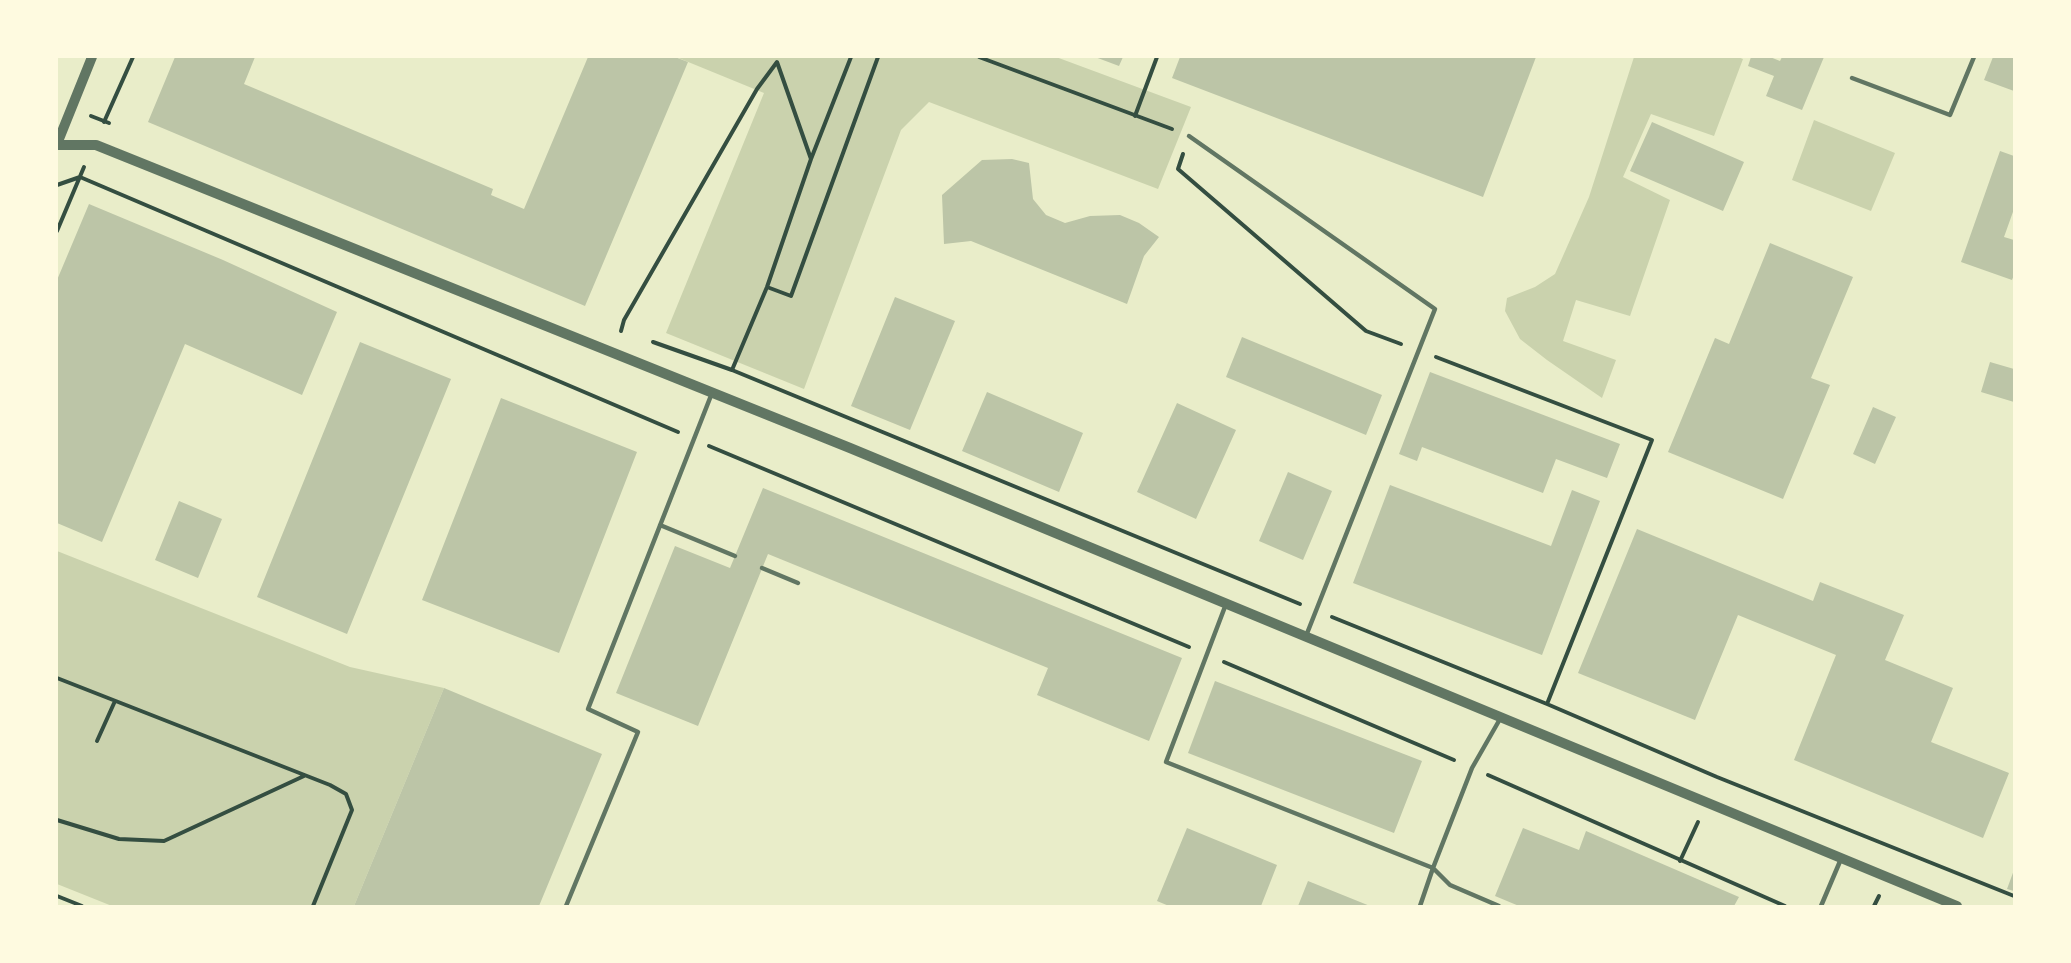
<!DOCTYPE html>
<style>
body{margin:0}
#map{position:relative;width:2071px;height:963px;overflow:hidden;background:#e9edc9;font-family:"Noto Sans",sans-serif}
canvas{display:block}
.frame{position:absolute;inset:0;border:58px solid #fefae0;pointer-events:none}
</style>
<div id="map">
<canvas width="2071" height="963"></canvas>
<div class="frame"></div>
</div>
<script>
const ctx = document.querySelector('canvas').getContext('2d');
ctx.lineJoin = 'round';
function paint(path, color) {
  ctx.fillStyle = color;
  ctx.fill(path, 'evenodd');
}
function poly(rows) {
  const path = new Path2D();
  for (const r of rows) {
    path.moveTo(r[0], r[1]);
    for (let i = 2; i < r.length; i += 2) path.lineTo(r[i], r[i + 1]);
  }
  return path;
}
function trace(path, color, width, dash) {
  ctx.strokeStyle = color;
  ctx.lineWidth = width;
  ctx.lineCap = dash ? 'butt' : 'round';
  ctx.setLineDash(dash || []);
  ctx.stroke(path);
}
paint(poly([
 [676,57,1056,57,1191,107,1158,189,929,102,901,130,804,389,666,333,764,93],
 [1634,57,1738,57,1743,59,1714,136,1651,114,1623,177,1670,200,1630,316,1576,300,1563,341,1616,360,1602,398,1547,360,1520,339,1505,311,1507,298,1535,287,1555,274,1589,197],
 [1814,120,1895,153,1871,211,1792,180],
 [57,551,350,667,444,688,354,906,112,906,57,884]
]), '#cad2ad');
paint(poly([
 [175,57,255,57,244,84,493,189,491,195,524,209,588,57,675,57,688,62,585,306,148,122],
 [1095,57,1123,57,1119,66],
 [1180,57,1536,57,1483,197,1172,78],
 [1751,57,1770,57,1780,61,1782,57,1824,57,1802,110,1766,96,1774,76,1748,66],
 [1993,57,2014,57,2014,91,1984,80],
 [1652,122,1744,162,1723,211,1630,171],
 [2000,151,2014,156,2014,209,2004,237,2014,240,2014,275,2012,280,1961,262],
 [1012,159,1029,163,1033,199,1046,215,1065,223,1090,216,1120,215,1139,223,1159,237,1144,256,1127,304,971,241,944,244,942,195,982,160],
 [89,204,223,260,337,312,302,395,185,344,102,542,57,523,57,280],
 [1770,243,1853,277,1811,378,1830,385,1783,499,1668,452,1715,338,1729,344],
 [895,297,955,321,910,430,851,406],
 [1242,337,1382,395,1366,435,1226,377],
 [360,342,451,379,347,634,257,597],
 [1990,362,2014,369,2014,402,1981,392],
 [1430,372,1620,444,1607,478,1556,459,1543,493,1422,447,1417,461,1399,454],
 [987,392,1083,433,1059,492,962,451],
 [501,398,637,452,559,653,422,600],
 [1177,403,1236,430,1196,519,1137,492],
 [1873,407,1896,417,1875,464,1853,454],
 [1288,472,1332,491,1303,560,1259,541],
 [1390,485,1551,546,1572,490,1600,501,1542,655,1353,583],
 [763,488,1182,658,1149,741,1037,695,1048,668,768,554,698,726,616,693,675,546,730,568],
 [179,501,222,519,198,578,155,560],
 [1637,529,1813,601,1820,582,1904,615,1885,660,1953,688,1931,742,2009,773,1983,838,1794,760,1836,655,1738,615,1695,720,1578,673],
 [1215,681,1422,761,1394,833,1188,753],
 [444,688,602,754,539,906,354,906],
 [1187,828,1277,865,1261,906,1169,906,1157,901],
 [1523,828,1579,850,1586,831,1739,897,1734,906,1519,906,1495,896],
 [2014,870,2014,891,2007,889],
 [1308,881,1370,906,1298,906]
]), '#bcc5a7');
trace(poly([
 [979,57,1172,129],
 [91,116,109,123],
 [1135,116,1157,57],
 [104,122,133,57],
 [1183,154,1178,169,1366,331,1401,344],
 [57,185,80,177,678,432],
 [57,231,84,167],
 [767,287,791,296,878,57],
 [621,331,624,320,757,89,777,62,811,159],
 [653,342,732,370,1300,604],
 [1436,357,1652,440,1547,704],
 [732,370,767,287,811,159,851,57],
 [709,446,1189,647],
 [1332,617,1547,704,1717,777,2014,896],
 [1224,662,1454,760],
 [57,678,330,785,346,794,352,810,313,906],
 [97,741,115,701],
 [1488,775,1785,906],
 [57,820,119,839,164,841,304,776],
 [1680,861,1698,822],
 [57,896,82,906],
 [1874,906,1879,896]
]), '#344e41', 4);
trace(poly([
 [1852,78,1950,115,1974,57],
 [1189,136,1435,309,1306,636],
 [660,525,735,556],
 [762,568,798,583],
 [1226,604,1166,762,1433,868,1472,768,1500,719],
 [566,906,638,732,588,709,712,393],
 [1420,906,1433,868,1450,885,1499,906],
 [1821,906,1841,859]
]), '#617663', 4.5);
trace(poly([
 [57,144,92,57],
 [57,145,96,145,850,448,1957,906]
]), '#617663', 10);
</script>
